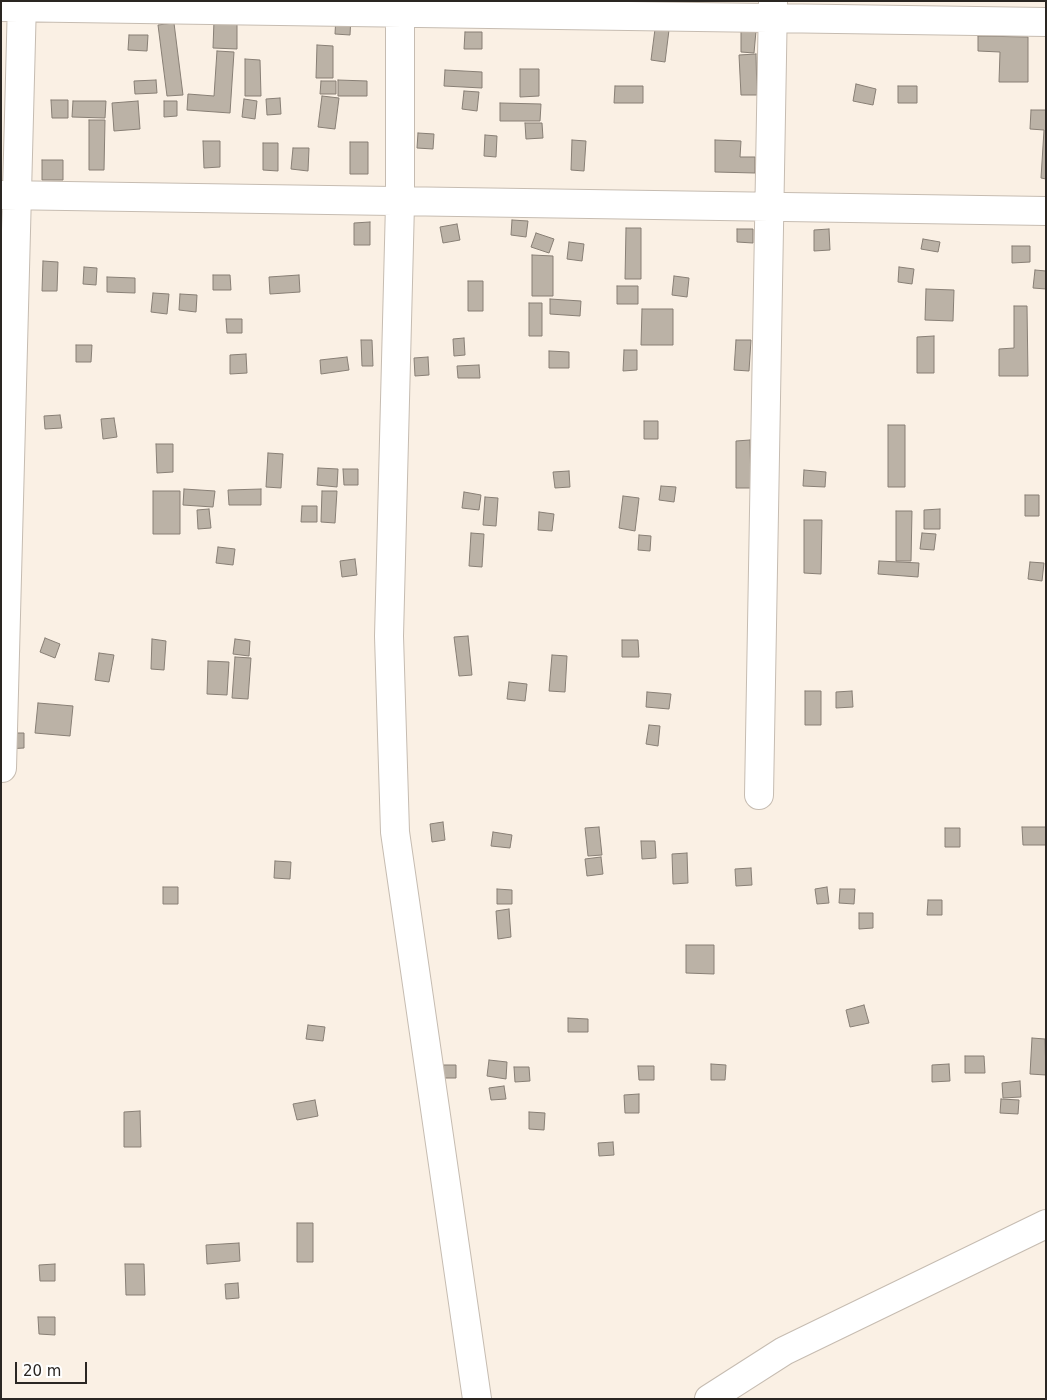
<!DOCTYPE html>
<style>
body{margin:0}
#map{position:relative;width:1047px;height:1400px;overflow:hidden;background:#faf0e4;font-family:"DejaVu Sans",sans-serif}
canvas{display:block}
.frame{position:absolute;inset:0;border:2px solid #2a2622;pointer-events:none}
.scale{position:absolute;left:15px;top:1362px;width:72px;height:22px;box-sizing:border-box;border:2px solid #2a2622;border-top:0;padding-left:6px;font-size:15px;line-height:18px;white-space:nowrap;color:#2a2622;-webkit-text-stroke:4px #fff;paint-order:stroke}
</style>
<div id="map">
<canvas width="1047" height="1400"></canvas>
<div class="frame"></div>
<div class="scale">20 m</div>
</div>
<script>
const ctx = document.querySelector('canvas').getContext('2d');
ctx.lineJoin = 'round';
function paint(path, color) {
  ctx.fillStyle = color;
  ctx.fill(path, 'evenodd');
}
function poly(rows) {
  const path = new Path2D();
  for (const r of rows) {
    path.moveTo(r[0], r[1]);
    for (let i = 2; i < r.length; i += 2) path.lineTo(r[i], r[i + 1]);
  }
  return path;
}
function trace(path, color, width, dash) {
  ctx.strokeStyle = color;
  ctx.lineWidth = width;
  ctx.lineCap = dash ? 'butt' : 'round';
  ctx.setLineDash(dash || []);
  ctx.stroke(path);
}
const building = poly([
 [336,16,351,16,350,35,335,34,336,16],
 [214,21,237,22,237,49,213,48,214,21],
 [174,23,183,95,167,96,158,25,174,23],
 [655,29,669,30,665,62,651,60,655,29],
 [741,30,756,31,754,53,741,52,741,30],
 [465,32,482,32,482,49,464,49,465,32],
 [129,35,148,35,147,51,128,50,129,35],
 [978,36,1028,37,1028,82,999,82,1000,52,978,51,978,36],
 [317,45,333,46,333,78,316,78,317,45],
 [217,51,234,52,230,113,187,110,188,94,214,96,217,51],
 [756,54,757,95,741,95,739,55,756,54],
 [245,59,260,60,261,96,245,96,245,59],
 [520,69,539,69,539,96,520,97,520,69],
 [445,70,482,72,482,88,444,86,445,70],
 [156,80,157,93,135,94,134,81,156,80],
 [338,80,367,81,367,96,338,96,338,80],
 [321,81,336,81,336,94,320,94,321,81],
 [856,84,876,89,873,105,853,101,856,84],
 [615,86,643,86,643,103,614,103,615,86],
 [898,86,917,86,917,103,898,103,898,86],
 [464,91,479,92,477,111,462,109,464,91],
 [322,96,339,98,335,129,318,127,322,96],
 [280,98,281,114,267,115,266,99,280,98],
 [244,99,257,101,255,119,242,117,244,99],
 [51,100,68,100,68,118,52,118,51,100],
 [73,101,106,101,105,118,72,117,73,101],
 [138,101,140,129,114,131,112,103,138,101],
 [164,101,177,101,177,116,164,117,164,101],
 [500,103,541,104,540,121,500,121,500,103],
 [1031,110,1046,110,1046,179,1041,178,1044,130,1030,129,1031,110],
 [89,120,105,120,104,170,89,170,89,120],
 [525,123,542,123,543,138,526,139,525,123],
 [418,133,434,134,433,149,417,148,418,133],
 [485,135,497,136,496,157,484,156,485,135],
 [572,140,586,141,584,171,571,170,572,140],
 [715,140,741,141,740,157,755,157,755,173,715,172,715,140],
 [203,141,220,141,220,167,204,168,203,141],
 [350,142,368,142,368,174,350,174,350,142],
 [263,143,278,143,278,171,263,170,263,143],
 [293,148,309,148,308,171,291,169,293,148],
 [42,160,63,160,63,180,42,180,42,160],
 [512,220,528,221,526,237,511,235,512,220],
 [370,222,370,245,354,245,354,223,370,222],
 [457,224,460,240,443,243,440,227,457,224],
 [626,228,641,228,641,279,625,279,626,228],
 [737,229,753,229,753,243,737,242,737,229],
 [829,229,830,250,814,251,814,230,829,229],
 [536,233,554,239,549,253,531,247,536,233],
 [923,239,940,242,938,252,921,249,923,239],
 [569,242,584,244,582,261,567,259,569,242],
 [1012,246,1030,246,1030,262,1012,263,1012,246],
 [532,255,553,256,553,296,532,296,532,255],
 [43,261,58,262,57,291,42,291,43,261],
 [84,267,97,268,96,285,83,284,84,267],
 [899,267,914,269,912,284,898,282,899,267],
 [1035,270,1046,271,1046,289,1033,288,1035,270],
 [213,275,230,275,231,290,213,290,213,275],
 [299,275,300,292,270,294,269,277,299,275],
 [674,276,689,278,687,297,672,295,674,276],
 [107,277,135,278,135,293,107,292,107,277],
 [468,281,483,281,483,311,468,311,468,281],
 [617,286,638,286,638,304,617,304,617,286],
 [926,289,954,290,953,321,925,320,926,289],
 [153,293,169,294,167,314,151,312,153,293],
 [180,294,197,295,196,312,179,310,180,294],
 [550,299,581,301,580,316,550,314,550,299],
 [529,303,542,303,542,336,529,336,529,303],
 [1014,306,1027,306,1028,376,999,376,999,349,1014,348,1014,306],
 [642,309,673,309,673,345,641,345,642,309],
 [226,319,242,319,242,333,227,333,226,319],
 [934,336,934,373,917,373,917,337,934,336],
 [464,338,465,355,454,356,453,339,464,338],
 [361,340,372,340,373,366,362,366,361,340],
 [736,340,751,340,749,371,734,370,736,340],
 [76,345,92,345,91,362,76,362,76,345],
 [624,350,637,350,637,370,623,371,624,350],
 [549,351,569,352,569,368,549,368,549,351],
 [246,354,247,373,230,374,230,355,246,354],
 [347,357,349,370,321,374,320,360,347,357],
 [428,357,429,375,415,376,414,358,428,357],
 [479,365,480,378,458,378,457,366,479,365],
 [60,415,62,428,45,429,44,416,60,415],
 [114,418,117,437,103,439,101,419,114,418],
 [644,421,658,421,658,439,644,439,644,421],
 [888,425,905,425,905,487,888,487,888,425],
 [750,440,751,488,736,488,736,441,750,440],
 [156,444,173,444,173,472,157,473,156,444],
 [268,453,283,454,281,488,266,487,268,453],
 [318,468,338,469,337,487,317,485,318,468],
 [343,469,358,469,358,485,344,485,343,469],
 [804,470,826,472,825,487,803,486,804,470],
 [569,471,570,487,555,488,553,472,569,471],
 [661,486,676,487,674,502,659,500,661,486],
 [184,489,215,491,213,507,183,505,184,489],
 [261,489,261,505,229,505,228,490,261,489],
 [153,491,180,491,180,534,153,534,153,491],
 [322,491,337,491,335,523,321,522,322,491],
 [464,492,481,495,479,510,462,508,464,492],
 [1025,495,1039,495,1039,516,1025,516,1025,495],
 [623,496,639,498,635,531,619,528,623,496],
 [485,497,498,498,496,526,483,525,485,497],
 [302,506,317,506,317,522,301,522,302,506],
 [209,509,211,528,198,529,197,510,209,509],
 [940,509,940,529,924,529,924,510,940,509],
 [896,511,912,511,911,561,896,561,896,511],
 [539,512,554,514,552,531,538,530,539,512],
 [804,520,822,520,821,574,804,573,804,520],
 [471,533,484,534,482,567,469,566,471,533],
 [922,533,936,534,934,550,920,549,922,533],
 [639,535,651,536,650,551,638,550,639,535],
 [218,547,235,549,233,565,216,563,218,547],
 [355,559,357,575,342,577,340,561,355,559],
 [879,561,919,563,918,577,878,574,879,561],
 [1030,562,1044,563,1042,581,1028,579,1030,562],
 [468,636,472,675,459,676,454,637,468,636],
 [45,638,60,644,55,658,40,652,45,638],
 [152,639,166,641,164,670,151,669,152,639],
 [235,639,250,641,249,656,233,654,235,639],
 [622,640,638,640,639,657,622,657,622,640],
 [99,653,114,655,109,682,95,680,99,653],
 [552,655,567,656,565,692,549,691,552,655],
 [235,657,251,658,248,699,232,698,235,657],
 [208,661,229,662,227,695,207,694,208,661],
 [509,682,527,684,525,701,507,699,509,682],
 [805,691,821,691,821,725,805,725,805,691],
 [852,691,853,707,836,708,836,692,852,691],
 [647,692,671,694,669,709,646,707,647,692],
 [38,703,73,706,70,736,35,733,38,703],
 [649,725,660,726,658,746,646,744,649,725],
 [6,733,24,733,24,748,6,749,6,733],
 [443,822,445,840,432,842,430,824,443,822],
 [599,827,602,855,588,856,585,828,599,827],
 [1022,827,1046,827,1046,845,1023,845,1022,827],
 [945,828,960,828,960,847,945,847,945,828],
 [493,832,512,835,510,848,491,846,493,832],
 [641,841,655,841,656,858,642,859,641,841],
 [687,853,688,883,673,884,672,854,687,853],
 [601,857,603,874,587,876,585,859,601,857],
 [275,861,291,862,290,879,274,878,275,861],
 [751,868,752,885,736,886,735,869,751,868],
 [163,887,178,887,178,904,163,904,163,887],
 [827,887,829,903,817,904,815,889,827,887],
 [497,889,512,890,512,904,497,904,497,889],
 [840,889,855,889,854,904,839,903,840,889],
 [928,900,942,900,942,915,927,915,928,900],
 [509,909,511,937,498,939,496,911,509,909],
 [859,913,873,913,873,928,859,929,859,913],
 [686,945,714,945,714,974,686,973,686,945],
 [864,1005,869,1023,850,1027,846,1010,864,1005],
 [568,1018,588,1019,588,1032,568,1032,568,1018],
 [308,1025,325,1027,323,1041,306,1039,308,1025],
 [1032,1038,1045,1039,1046,1075,1030,1074,1032,1038],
 [965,1056,984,1056,985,1073,965,1073,965,1056],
 [489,1060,507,1062,506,1079,487,1076,489,1060],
 [711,1064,726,1065,725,1080,711,1080,711,1064],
 [949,1064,950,1081,932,1082,932,1065,949,1064],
 [441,1065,456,1065,456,1078,440,1078,441,1065],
 [638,1066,654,1066,654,1080,639,1080,638,1066],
 [514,1067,529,1067,530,1081,515,1082,514,1067],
 [1020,1081,1021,1097,1003,1098,1002,1083,1020,1081],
 [504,1086,506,1099,491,1100,489,1088,504,1086],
 [639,1094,639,1113,625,1113,624,1095,639,1094],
 [1001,1099,1019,1100,1018,1114,1000,1113,1001,1099],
 [315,1100,318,1116,297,1120,293,1104,315,1100],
 [140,1111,141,1147,124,1147,124,1112,140,1111],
 [529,1112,545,1113,544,1130,529,1129,529,1112],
 [613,1142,614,1155,599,1156,598,1143,613,1142],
 [297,1223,313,1223,313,1262,297,1262,297,1223],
 [239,1243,240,1261,207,1264,206,1245,239,1243],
 [55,1264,55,1281,40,1281,39,1265,55,1264],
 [125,1264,144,1264,145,1295,126,1295,125,1264],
 [238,1283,239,1298,226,1299,225,1284,238,1283],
 [38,1317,55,1317,55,1335,39,1334,38,1317]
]);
paint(building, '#bbb2a6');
trace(building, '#887f75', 1);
const minor = poly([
 [400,1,400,204,389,636,395,832,477,1399],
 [1,7,1046,22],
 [1,195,1046,211],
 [2,768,22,1],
 [759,795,773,1],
 [709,1399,784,1351,1046,1224]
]);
trace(minor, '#c6bcb1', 30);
trace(minor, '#fff', 28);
</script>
